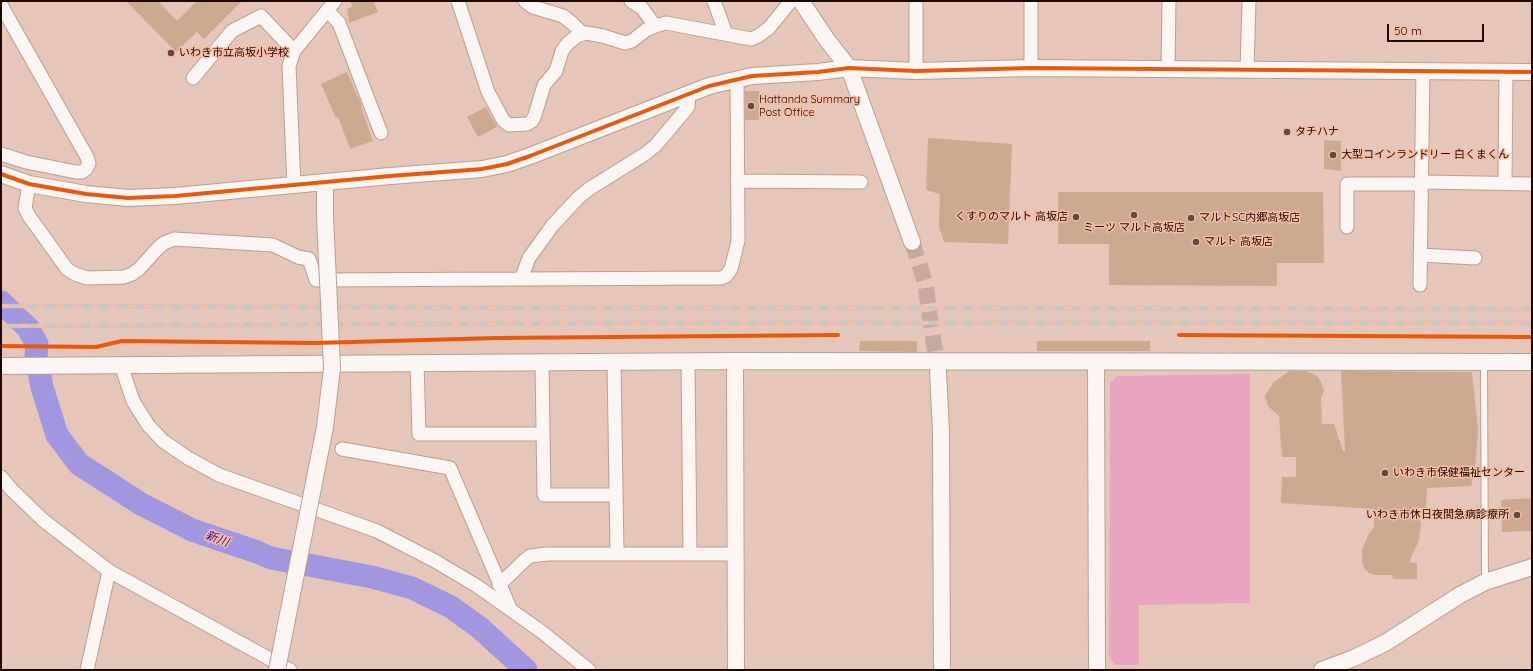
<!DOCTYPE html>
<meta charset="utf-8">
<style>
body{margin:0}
#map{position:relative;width:1533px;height:671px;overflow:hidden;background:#e5c6b8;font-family:Quicksand,sans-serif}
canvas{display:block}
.frame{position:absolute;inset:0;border:2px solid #1e0601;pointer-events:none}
.scale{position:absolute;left:1387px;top:24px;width:97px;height:18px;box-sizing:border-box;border:2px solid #1e0601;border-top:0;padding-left:5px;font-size:12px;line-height:14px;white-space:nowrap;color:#1e0601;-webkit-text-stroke:3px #f7bea6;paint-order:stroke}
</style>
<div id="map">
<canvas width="1533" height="671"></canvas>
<div class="frame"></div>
<div class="scale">50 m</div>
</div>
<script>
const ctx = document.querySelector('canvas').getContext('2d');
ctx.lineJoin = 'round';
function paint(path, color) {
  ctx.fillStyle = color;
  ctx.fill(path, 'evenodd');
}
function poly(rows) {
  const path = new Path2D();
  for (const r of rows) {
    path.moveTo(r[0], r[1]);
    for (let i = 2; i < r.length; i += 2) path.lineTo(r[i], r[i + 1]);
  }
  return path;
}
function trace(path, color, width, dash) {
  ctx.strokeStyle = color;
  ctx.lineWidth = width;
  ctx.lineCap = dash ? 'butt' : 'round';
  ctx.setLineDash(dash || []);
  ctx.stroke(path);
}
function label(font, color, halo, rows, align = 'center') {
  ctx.font = font + ' Quicksand,"Noto Sans JP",sans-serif';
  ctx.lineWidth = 3;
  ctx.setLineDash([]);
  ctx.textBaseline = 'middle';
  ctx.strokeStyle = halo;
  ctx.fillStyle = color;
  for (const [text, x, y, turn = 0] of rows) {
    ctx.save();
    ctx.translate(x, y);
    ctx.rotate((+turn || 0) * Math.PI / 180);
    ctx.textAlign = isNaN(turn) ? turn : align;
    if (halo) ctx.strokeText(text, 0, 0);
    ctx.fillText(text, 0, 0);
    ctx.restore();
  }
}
paint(poly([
 [1250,374,1250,603,1139,605,1139,665,1116,665,1109,657,1110,383,1117,376]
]), '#e9a4c0');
trace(poly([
 [1,302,28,328,37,344,36,355,42,387,57,435,79,464,141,504,192,530,257,552,271,558,372,577,412,588,451,607,480,628,526,670]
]), '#a396e0', 23);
paint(poly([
 [126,1,158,1,177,21,197,1,242,1,204,39,197,32,176,52],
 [350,1,373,1,378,12,349,23,347,9,353,6],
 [347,72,362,106,361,107,373,141,350,149,338,117,336,118,321,84],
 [745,91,759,91,759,120,745,120],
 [486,107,497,127,478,137,467,117],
 [928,138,1012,144,1008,244,944,242,939,227,940,194,926,190],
 [1324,140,1341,141,1341,171,1324,169],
 [1058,192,1323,192,1324,263,1277,263,1277,286,1109,285,1109,244,1058,244],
 [860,341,917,341,917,352,859,351],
 [1037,341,1150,341,1150,351,1037,351],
 [1289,371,1305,371,1311,373,1317,376,1321,382,1324,391,1321,399,1322,424,1334,424,1343,451,1345,451,1341,371,1472,372,1478,430,1475,470,1471,486,1427,488,1426,508,1417,508,1421,525,1419,540,1409,562,1417,563,1417,579,1393,579,1392,575,1374,575,1369,573,1364,568,1362,563,1362,551,1367,537,1374,527,1374,509,1281,503,1282,477,1296,477,1296,457,1282,457,1279,416,1268,406,1265,396,1273,383],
 [1532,498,1532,531,1502,532,1501,500]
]), '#cbaa8f');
trace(poly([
 [912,242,925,282,938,372]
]), '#c7a99d', 16, [16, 8]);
const service = poly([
 [1484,363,1485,582]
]);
const minor = poly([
 [458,1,488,92,503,120,509,125,527,124,532,121,535,115,544,85,556,71,562,51,568,43,577,36,586,33,603,36,625,43,632,41,646,30,655,26,666,23,751,39,758,36,769,28,791,1],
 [525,1,533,7,563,16,572,23,583,34],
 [631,1,642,8,655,26],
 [714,1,726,34],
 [1,5,87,157,89,163,86,169,82,172,76,172,26,162,1,154],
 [327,10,339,23,381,133],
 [1031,68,1031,1],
 [1168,69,1169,1],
 [1247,70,1249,1],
 [916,71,916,4],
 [193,78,232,31,261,16,294,51],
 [737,181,861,182],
 [1505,183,1506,71],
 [29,184,25,208,29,216,67,269,75,274,87,278,124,277,132,274,139,269,158,248,164,243,174,239,273,245,298,257,309,259,316,280,721,278,726,276,731,269,738,241,737,79],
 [294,186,289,66,294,51,335,1],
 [1347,227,1347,184,1421,184,1426,182,1532,184],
 [1420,255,1475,258],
 [521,279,529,258,552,226,578,198,589,189,645,154,656,145,688,107,689,94],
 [1420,285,1423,70],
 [688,361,690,554],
 [542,362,544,495,616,495],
 [614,362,617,554],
 [417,363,419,434,543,434],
 [121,365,133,401,148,425,163,441,188,458,219,475,377,531,435,561,477,586,542,632,589,670],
 [342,449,450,468,510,608],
 [1,477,12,490,43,520,109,571,290,670],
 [499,585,525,560,530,556,547,554,735,554],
 [87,670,109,571]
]);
const tertiary = poly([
 [801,1,827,40,849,68,912,242],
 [1,174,29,184,86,194,128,198,175,196,390,176,482,169,507,164,530,156,709,86,752,76,818,72,849,68,916,71,1031,68,1532,72],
 [325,183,325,217],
 [735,361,736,670],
 [1096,362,1097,670],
 [1,366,735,361,1532,362],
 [938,372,941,432,942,670],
 [1322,670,1354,658,1385,643,1460,595,1485,582,1532,567]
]);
trace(service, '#ba9f94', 8);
trace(minor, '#ba9f94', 15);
trace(tertiary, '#ba9f94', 18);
trace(service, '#fbf6f4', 6);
trace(minor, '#fbf6f4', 13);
trace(tertiary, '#fbf6f4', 16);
const rail = poly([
 [1,306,623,308,1532,309],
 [1,326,623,323,1532,323]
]);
trace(rail, '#cdc3c0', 4.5);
trace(rail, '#f7bea6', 3, [9]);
const tertiaryBridge = poly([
 [277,670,325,427,332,368,325,217]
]);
trace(tertiaryBridge, '#ba9f94', 18, []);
trace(tertiaryBridge, '#fbf6f4', 16);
trace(poly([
 [1,174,29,184,86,194,128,198,175,196,390,176,482,169,507,164,530,156,709,86,752,76,818,72,849,68,916,71,1031,68,1532,72],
 [1179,335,1532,337],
 [1,346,96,347,122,341,315,343,498,338,838,335]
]), '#e8590c', 4);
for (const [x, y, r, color] of [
 [171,53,4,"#644941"],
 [751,106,4,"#644941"],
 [1287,132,4,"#644941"],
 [1333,155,4,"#644941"],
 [1134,215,4,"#644941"],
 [1076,217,4,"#644941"],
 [1191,218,4,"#644941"],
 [1196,242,4,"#644941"],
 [1385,473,4,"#644941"],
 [1517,515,4,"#644941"]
]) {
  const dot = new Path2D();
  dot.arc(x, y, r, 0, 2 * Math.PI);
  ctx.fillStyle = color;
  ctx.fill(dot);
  trace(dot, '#f7bea6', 1.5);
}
label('11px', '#1e0601', '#f7bea6', [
 ["いわき市立高坂小学校",179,53],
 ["Hattanda Summary",759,100],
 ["Post Office",759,113],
 ["タチハナ",1295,132],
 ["大型コインランドリー 白くまくん",1341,155],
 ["くすりのマルト 高坂店",1068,217,"right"],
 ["マルトSC内郷高坂店",1199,218],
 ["ミーツ マルト高坂店",1134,228,"center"],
 ["マルト 高坂店",1204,242],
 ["いわき市保健福祉センター",1393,473],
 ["いわき市休日夜間急病診療所",1509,515,"right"]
], 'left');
label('italic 12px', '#360f96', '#f7bea6', [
 ["新川",217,539,20]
]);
</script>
